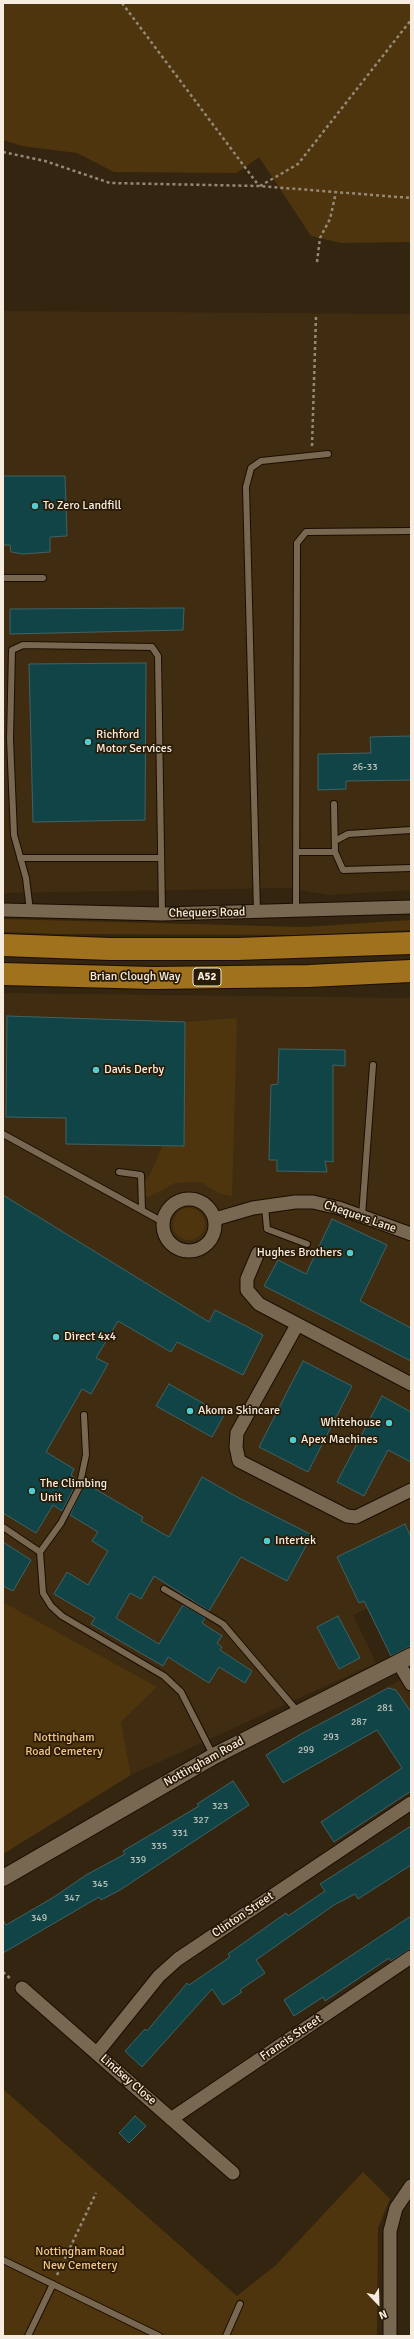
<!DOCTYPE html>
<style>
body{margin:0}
#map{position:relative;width:414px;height:2339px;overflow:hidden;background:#342510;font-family:Signika,sans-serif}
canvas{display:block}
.frame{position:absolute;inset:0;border:4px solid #f6ecdf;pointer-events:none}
.north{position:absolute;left:358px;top:2283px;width:40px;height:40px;-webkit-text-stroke:3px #291b06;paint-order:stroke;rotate:157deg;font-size:11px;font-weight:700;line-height:16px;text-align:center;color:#f6ecdf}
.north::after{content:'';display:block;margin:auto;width:14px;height:18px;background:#f6ecdf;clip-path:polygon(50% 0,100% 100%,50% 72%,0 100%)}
</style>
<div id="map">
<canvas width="414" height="2339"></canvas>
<div class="frame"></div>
<div class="north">N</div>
</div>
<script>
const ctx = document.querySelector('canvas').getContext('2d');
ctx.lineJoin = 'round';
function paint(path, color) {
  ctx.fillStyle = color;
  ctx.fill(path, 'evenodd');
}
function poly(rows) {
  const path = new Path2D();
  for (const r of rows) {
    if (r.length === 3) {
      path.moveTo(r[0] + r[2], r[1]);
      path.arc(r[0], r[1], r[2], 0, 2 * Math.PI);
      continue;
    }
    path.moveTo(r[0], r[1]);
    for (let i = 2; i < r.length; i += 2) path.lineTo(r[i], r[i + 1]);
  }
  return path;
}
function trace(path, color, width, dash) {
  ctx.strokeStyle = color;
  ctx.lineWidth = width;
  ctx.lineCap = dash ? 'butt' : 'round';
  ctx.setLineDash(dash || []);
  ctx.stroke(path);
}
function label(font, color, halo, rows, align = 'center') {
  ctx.font = font + ' Signika,sans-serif';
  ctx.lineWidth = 3.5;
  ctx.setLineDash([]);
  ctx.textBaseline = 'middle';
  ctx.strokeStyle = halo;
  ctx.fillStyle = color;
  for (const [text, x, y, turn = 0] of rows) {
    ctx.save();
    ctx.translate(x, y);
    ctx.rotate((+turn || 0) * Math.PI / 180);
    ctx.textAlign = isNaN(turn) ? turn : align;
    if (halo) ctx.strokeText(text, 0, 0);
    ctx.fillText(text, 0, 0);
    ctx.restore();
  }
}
paint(poly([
 [3,311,411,314,411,890,328,895,288,888,3,893],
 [3,993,411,998,411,1587,353,1615,376,1663,131,1775,121,1722,157,1687,3,1602],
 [411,1674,411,1728,398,1719,379,1692]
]), '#402d11');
paint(poly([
 [3,3,411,3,411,242,341,243,311,236,259,157,237,173,114,172,77,153,22,146,3,140],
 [3,919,304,927,411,920,411,930,312,935,58,934,3,932],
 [237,1018,232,1196,220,1194,201,1182,189,1182,175,1183,148,1197,138,1192,151,1173,163,1145,184,1146,185,1022],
 [189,1224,16],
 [3,1602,157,1687,121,1722,131,1775,3,1854],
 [3,2089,237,2296,276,2265,363,2172,390,2199,378,2228,377,2336,3,2336]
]), '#4e350e');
const building = poly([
 [3,476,65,476,67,536,50,537,50,552,23,554,11,552,10,545,3,545,3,476],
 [184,608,183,630,10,634,10,609,184,608],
 [146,663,145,820,33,822,29,664,146,663],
 [411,736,411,780,346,781,346,789,318,790,318,754,371,753,370,737,411,736],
 [7,1016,185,1022,184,1146,66,1144,66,1118,6,1117,7,1016],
 [279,1049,345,1050,345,1066,333,1065,333,1162,325,1161,327,1172,277,1171,277,1160,269,1160,271,1085,278,1084,279,1049],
 [3,1195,209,1322,215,1310,263,1335,243,1375,177,1342,171,1352,118,1321,96,1358,108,1364,91,1394,82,1389,46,1452,74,1469,71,1475,76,1479,75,1486,62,1511,53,1505,36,1533,3,1513,3,1195],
 [332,1219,387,1245,360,1301,411,1328,411,1361,264,1286,278,1260,306,1274,332,1219],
 [303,1361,352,1386,308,1472,259,1447,303,1361],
 [169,1384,224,1415,212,1437,156,1406,169,1384],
 [382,1396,411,1412,411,1462,388,1450,364,1496,337,1482,382,1396],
 [202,1477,239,1498,312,1535,287,1581,241,1557,209,1611,154,1576,141,1599,130,1593,116,1618,159,1644,183,1605,205,1618,202,1623,222,1636,217,1643,222,1647,220,1650,252,1671,245,1683,219,1667,209,1683,168,1657,163,1666,91,1624,95,1618,54,1594,67,1572,88,1585,108,1551,92,1541,98,1532,70,1515,85,1483,143,1517,141,1521,169,1537,202,1477],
 [405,1524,411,1537,411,1646,391,1656,364,1601,359,1603,337,1557,405,1524],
 [3,1542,31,1560,13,1591,3,1586,3,1542],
 [338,1616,360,1658,339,1669,317,1627,338,1616],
 [388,1688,396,1690,411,1712,411,1791,334,1842,321,1822,402,1768,377,1730,283,1783,266,1755,301,1734,388,1688],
 [233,1781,249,1805,120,1890,101,1900,99,1897,3,1953,3,1920,6,1925,54,1897,86,1875,125,1854,123,1851,199,1806,197,1804,233,1781],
 [411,1826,411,1865,358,1899,355,1894,334,1905,256,1960,265,1973,240,1990,242,1992,223,2005,212,1989,142,2067,125,2051,145,2029,147,2031,187,1983,189,1985,230,1957,228,1954,286,1913,288,1916,325,1891,320,1884,411,1826],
 [411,1916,411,1948,391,1961,389,1958,325,2001,323,1997,294,2016,284,2000,411,1916],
 [135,2116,146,2126,129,2143,119,2133,135,2116]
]);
paint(building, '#114446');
trace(building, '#406264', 1);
const service = poly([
 [3,578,43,578],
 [334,804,335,852,343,870,411,868],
 [335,841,348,834,411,830],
 [297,852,335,852],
 [20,858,161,858],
 [296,910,297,543,306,532,411,531],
 [30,911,26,878,14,835,10,739,12,650,23,645,152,647,158,656,162,914],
 [257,912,246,487,251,468,261,461,328,454],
 [3,1134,163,1222],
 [119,1172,141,1175,142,1210],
 [265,1206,267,1229,307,1244],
 [362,1216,373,1065],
 [3,1527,40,1552,43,1593,51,1606,62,1616,164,1676,181,1692,213,1755],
 [40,1552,61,1523,79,1488,86,1455,84,1415],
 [164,1589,223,1624,298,1712],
 [3,2260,159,2336],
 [28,2336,53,2284],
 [226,2336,240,2304]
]);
const minor = poly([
 [3,910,162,914,411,907],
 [189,1225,26],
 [215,1219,253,1208,295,1202,313,1202,339,1208,411,1234],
 [258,1253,247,1279,247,1290,259,1304,411,1384],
 [297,1325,237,1433,236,1447,239,1461,347,1516,356,1517,411,1490],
 [398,1662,411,1684],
 [22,1988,233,2173],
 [97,2053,159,1976,178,1959,411,1803],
 [171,2119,411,1957],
 [390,2336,390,2231,396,2208,411,2186]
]);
const tertiary = poly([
 [3,1878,214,1756,411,1656]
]);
const trunk = poly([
 [3,945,110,949,237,949,411,943],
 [3,974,153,978,309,976,411,971]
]);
trace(service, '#1b0d00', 8);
trace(minor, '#1b0d00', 15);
trace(tertiary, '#1b0d00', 18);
trace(trunk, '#1b0d00', 24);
trace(poly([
 [122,3,259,186],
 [3,152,45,161,110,183,259,186,411,198],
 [260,186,298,164,411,20],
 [317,262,320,238,330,219,336,192],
 [312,446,316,317],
 [3,1972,12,1980],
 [57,2275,96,2193]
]), '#958978', 2.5, [3, 3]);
trace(service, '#786751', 6);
trace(minor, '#786751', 13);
trace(tertiary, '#786751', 16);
trace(trunk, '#a1721d', 22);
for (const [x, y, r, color] of [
 [35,506,4,"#51ccd3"],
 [88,742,4,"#51ccd3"],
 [96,1070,4,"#51ccd3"],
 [350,1253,4,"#51ccd3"],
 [56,1337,4,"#51ccd3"],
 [190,1411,4,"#51ccd3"],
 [389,1423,4,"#51ccd3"],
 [293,1440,4,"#51ccd3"],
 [32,1491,4,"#51ccd3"],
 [267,1541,4,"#51ccd3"]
]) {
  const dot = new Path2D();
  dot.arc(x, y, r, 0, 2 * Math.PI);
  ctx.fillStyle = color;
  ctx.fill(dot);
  trace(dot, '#291b06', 1.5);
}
label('10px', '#bdc2b9', null, [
 ["26-33",365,767],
 ["281",385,1708],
 ["287",359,1722],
 ["293",331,1737],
 ["299",306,1750],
 ["323",220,1806],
 ["327",201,1820],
 ["331",180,1833],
 ["335",159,1846],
 ["339",138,1860],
 ["345",100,1884],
 ["347",72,1898],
 ["349",39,1918]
]);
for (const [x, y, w] of [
 [207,977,28]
]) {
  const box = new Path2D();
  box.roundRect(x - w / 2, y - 9, w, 18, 3);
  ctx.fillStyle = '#291b06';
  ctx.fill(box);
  trace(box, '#f6ecdf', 1);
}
label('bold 11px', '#f6ecdf', null, [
 ["A52",207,977]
]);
label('12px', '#f6ecdf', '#291b06', [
 ["To Zero Landfill",43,506],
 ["Richford",96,735],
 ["Motor Services",96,749],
 ["Davis Derby",104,1070],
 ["Hughes Brothers",342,1253,"right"],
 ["Direct 4x4",64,1337],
 ["Akoma Skincare",198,1411],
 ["Whitehouse",381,1423,"right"],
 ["Apex Machines",301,1440],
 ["The Climbing",40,1484],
 ["Unit",40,1498],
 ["Intertek",275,1541]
], 'left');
label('12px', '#f6ecdf', '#291b06', [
 ["Chequers Road",207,913,-1],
 ["Brian Clough Way",135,977],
 ["Chequers Lane",360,1217,19],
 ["Nottingham Road",204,1762,-29],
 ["Clinton Street",243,1915,-34],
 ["Francis Street",291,2038,-34],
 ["Lindsey Close",128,2080,41]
]);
label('12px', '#f3c587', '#291b06', [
 ["Nottingham",64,1738],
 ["Road Cemetery",64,1752],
 ["Nottingham Road",80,2252],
 ["New Cemetery",80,2266]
]);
</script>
